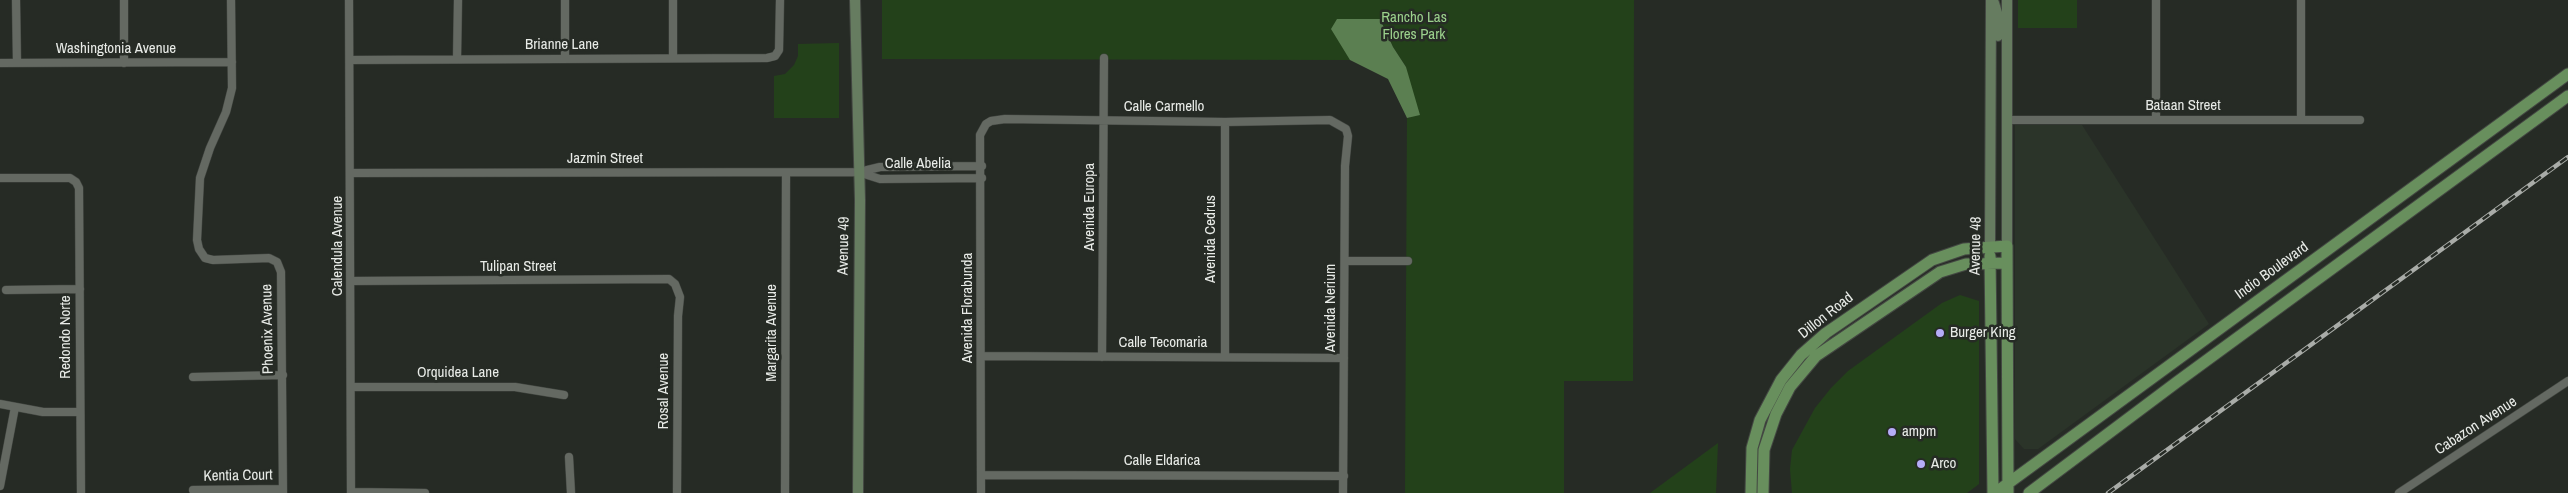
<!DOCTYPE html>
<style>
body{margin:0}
canvas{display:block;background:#262b25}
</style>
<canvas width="2568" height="493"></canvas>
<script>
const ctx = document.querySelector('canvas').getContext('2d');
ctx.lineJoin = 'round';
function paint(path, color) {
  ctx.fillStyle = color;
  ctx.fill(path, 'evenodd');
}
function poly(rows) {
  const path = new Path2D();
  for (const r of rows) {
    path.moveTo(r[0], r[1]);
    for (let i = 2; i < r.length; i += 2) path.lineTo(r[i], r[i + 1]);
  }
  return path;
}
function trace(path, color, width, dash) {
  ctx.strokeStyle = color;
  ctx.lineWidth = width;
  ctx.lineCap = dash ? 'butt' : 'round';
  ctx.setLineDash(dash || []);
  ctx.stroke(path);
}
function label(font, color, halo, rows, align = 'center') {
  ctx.font = font + ' "Archivo Narrow",sans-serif';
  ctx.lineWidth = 5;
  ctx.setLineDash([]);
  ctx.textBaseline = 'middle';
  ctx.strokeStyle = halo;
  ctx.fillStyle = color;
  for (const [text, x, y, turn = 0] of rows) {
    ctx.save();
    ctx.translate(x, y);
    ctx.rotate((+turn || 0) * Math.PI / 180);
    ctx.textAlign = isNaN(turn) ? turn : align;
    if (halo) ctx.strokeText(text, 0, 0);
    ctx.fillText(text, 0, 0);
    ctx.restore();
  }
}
paint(poly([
 [2015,125,2082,125,2209,324,2038,449,2024,449,2015,439]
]), '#2b3429');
paint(poly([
 [882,0,1634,0,1633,381,1564,381,1564,493,1405,493,1407,118,1410,118,1406,67,1393,47,1380,19,1350,60,882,59],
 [2018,0,2077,0,2077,28,2018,28],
 [839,43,839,118,774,118,774,76,785,74,794,65,798,56,798,44],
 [1960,295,1979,301,1979,484,1967,493,1792,493,1790,469,1792,450,1815,408,1831,388,1848,371,1942,303],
 [1718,443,1716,493,1650,493]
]), '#23411a');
paint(poly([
 [1337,19,1380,19,1393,47,1406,67,1420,115,1407,118,1388,79,1350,60,1331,29]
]), '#5b7f51');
const street = poly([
 [16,0,17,63],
 [124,0,124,63],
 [231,0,232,88,226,112,210,148,200,178,197,240,199,249,205,258,213,260,269,258,277,262,281,272,283,493],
 [349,0,351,493],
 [2156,0,2156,120],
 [2301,0,2301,120],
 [673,58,673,0],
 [457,59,458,0],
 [565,59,565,0],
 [350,60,767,58,775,56,779,50,780,0],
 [0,63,232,62],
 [2007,120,2360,120],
 [1225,122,1225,357],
 [351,173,859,172,880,167,982,166],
 [861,173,880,179,982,178],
 [0,178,70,178,76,182,79,188,81,493],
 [1345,261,1408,261],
 [351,281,669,279,675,284,680,297,678,316,677,493],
 [6,290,80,289],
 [981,356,1344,358],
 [1102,357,1104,58],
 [193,377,283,375],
 [351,387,515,387,564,395],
 [0,404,43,412,80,412],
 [569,457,571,493],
 [981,475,1344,476],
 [0,486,15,407],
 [193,490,283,489],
 [351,492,425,493],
 [785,493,786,173],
 [981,493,980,135,986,124,991,121,1005,119,1225,122,1330,120,1346,129,1348,136,1345,166,1343,493],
 [2399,493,2568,381]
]);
const secondary = poly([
 [855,0,860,200,858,493],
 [2007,0,2007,246],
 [1994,3,1998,16,1998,36],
 [1990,247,1991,0]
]);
const primary = poly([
 [1990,256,1993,493],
 [1751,493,1752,448,1760,420,1781,380,1801,355,1826,333,1932,260,1964,249,2007,246,2008,493],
 [1763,493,1764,450,1776,414,1790,387,1816,356,1940,272,1966,264,2007,263],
 [1995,493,2568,74],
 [2029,493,2177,382,2568,96]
]);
trace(street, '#434742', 9);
trace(secondary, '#434742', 12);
trace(primary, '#434742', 13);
trace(street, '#646962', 8);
trace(secondary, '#667c60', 10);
trace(primary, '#688f5d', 11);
const rail = poly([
 [2108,493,2568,157]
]);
trace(rail, '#a9aca8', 4.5);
trace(rail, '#262b25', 2.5, [8]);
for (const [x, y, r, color] of [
 [1940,333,5,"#b5acf8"],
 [1892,432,5,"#b5acf8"],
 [1921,464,5,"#b5acf8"]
]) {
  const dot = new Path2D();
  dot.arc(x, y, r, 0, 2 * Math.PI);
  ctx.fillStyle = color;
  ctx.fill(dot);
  trace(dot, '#262b25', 2);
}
label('15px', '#9bd18c', '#262b25', [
 ["Rancho Las",1414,18],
 ["Flores Park",1414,35]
]);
label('15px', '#e8ebe7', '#262b25', [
 ["Brianne Lane",562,45],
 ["Washingtonia Avenue",116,49],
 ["Bataan Street",2183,106],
 ["Calle Carmello",1164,107],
 ["Jazmin Street",605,159],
 ["Calle Abelia",918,164],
 ["Avenida Europa",1090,207,-90],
 ["Avenida Cedrus",1211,239,-90],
 ["Calendula Avenue",338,246,-90],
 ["Avenue 49",844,246,-89],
 ["Avenue 48",1976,246,-89],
 ["Tulipan Street",518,267],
 ["Indio Boulevard",2272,271,-36],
 ["Avenida Florabunda",968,308,-90],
 ["Avenida Nerium",1331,308,-90],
 ["Dillon Road",1826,316,-38],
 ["Phoenix Avenue",268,329,-91],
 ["Margarita Avenue",772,333,-90],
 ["Redondo Norte",66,337,-90],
 ["Calle Tecomaria",1163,343],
 ["Orquidea Lane",458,373],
 ["Rosal Avenue",664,391,-90],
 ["Cabazon Avenue",2476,426,-33],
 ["Calle Eldarica",1162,461],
 ["Kentia Court",238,476,-1]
]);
label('15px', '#e8ebe7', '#262b25', [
 ["Burger King",1950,333],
 ["ampm",1902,432],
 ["Arco",1931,464]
], 'left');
</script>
